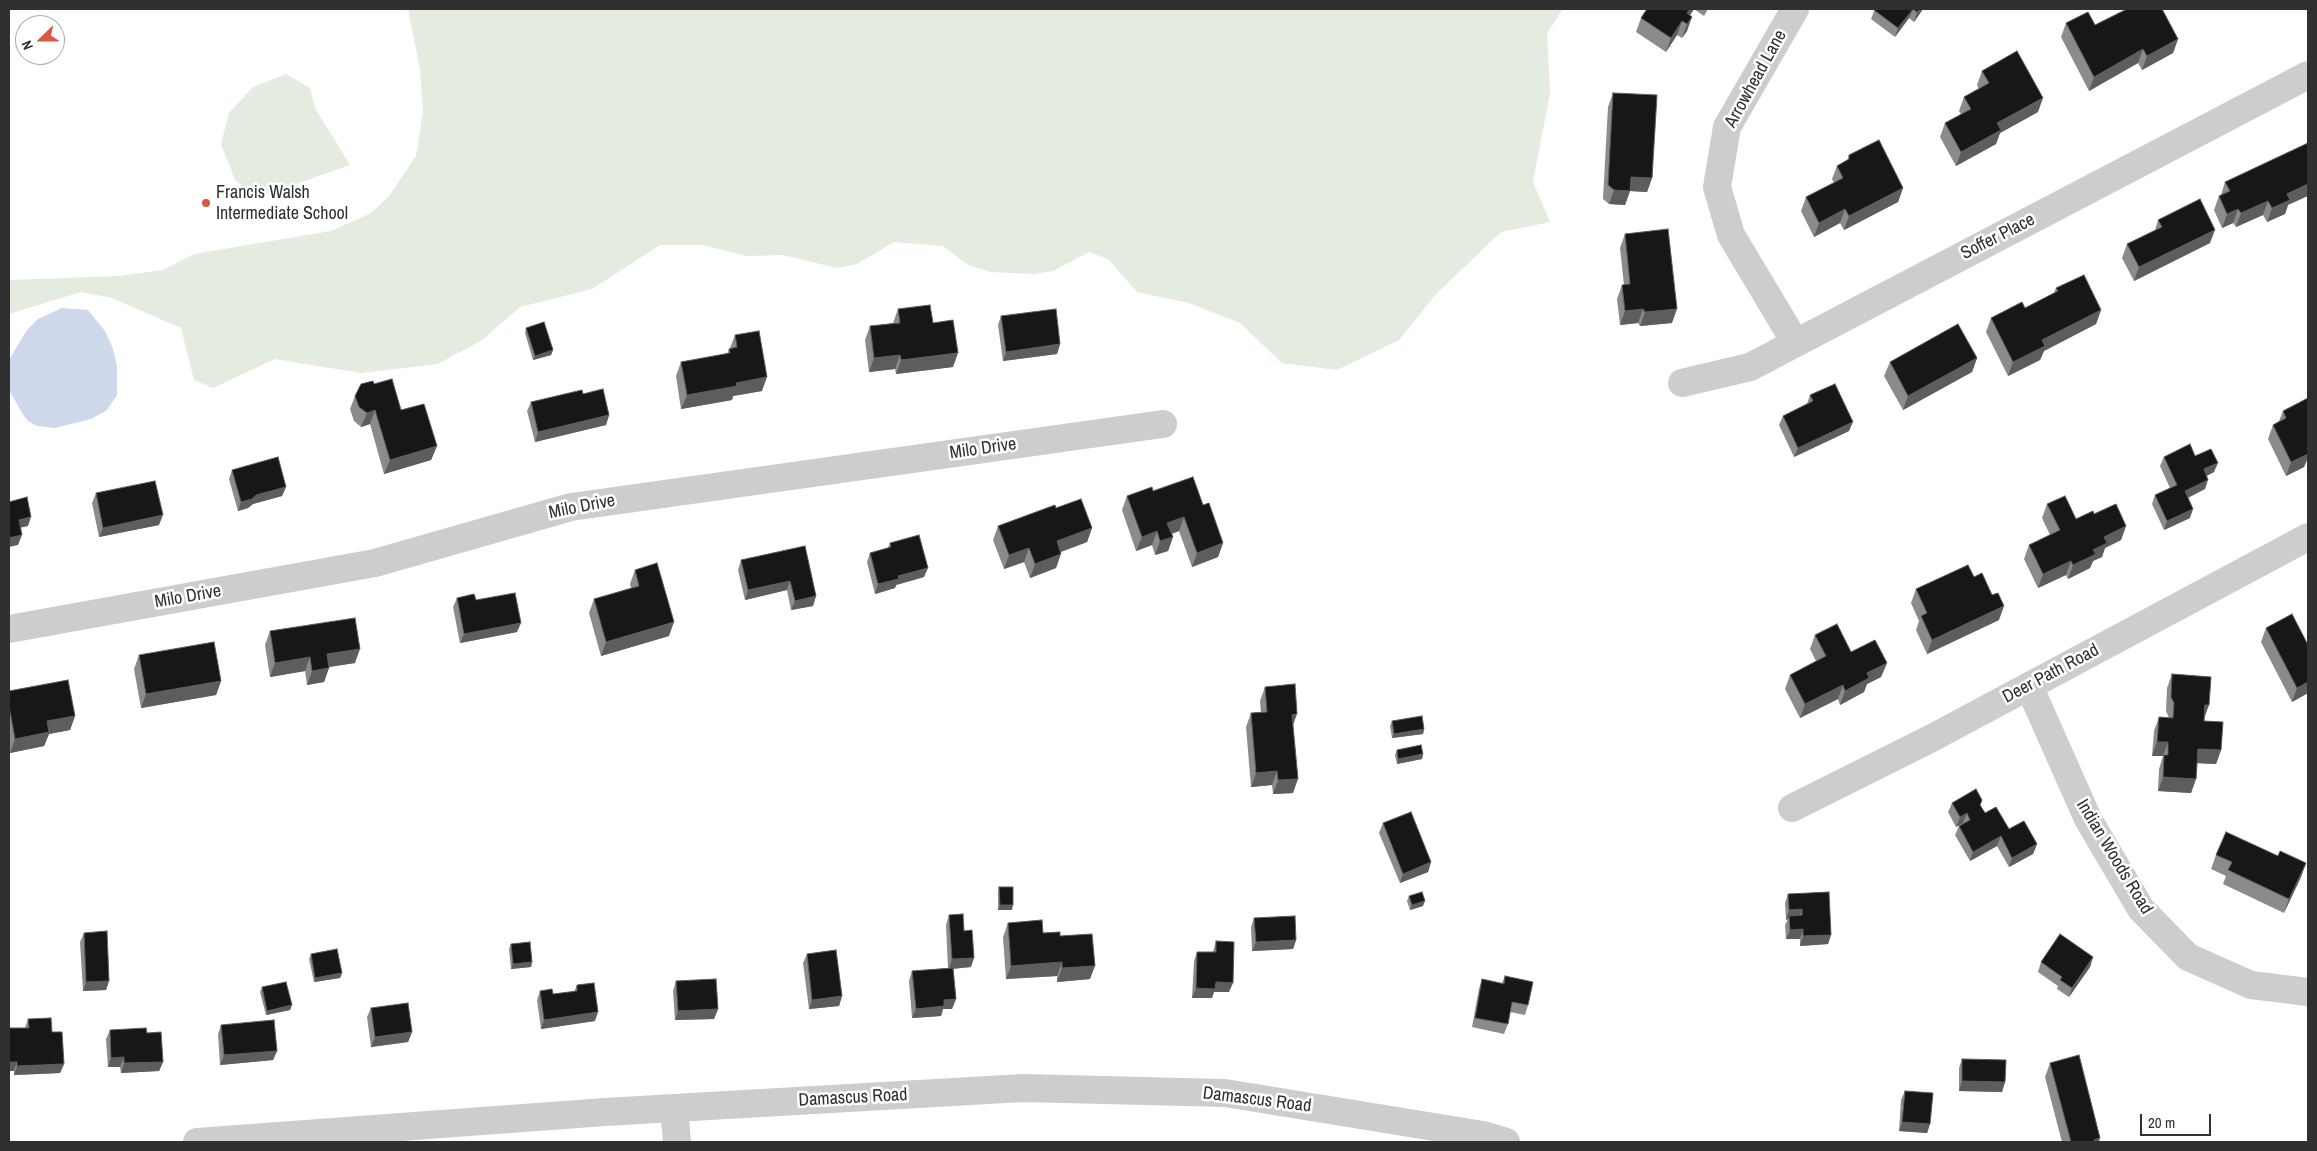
<!DOCTYPE html>
<style>
body{margin:0}
#map{position:relative;width:2317px;height:1151px;overflow:hidden;background:#fff;font-family:"Archivo Narrow",sans-serif}
canvas{display:block}
.frame{position:absolute;inset:0;border:10px solid #303030;pointer-events:none}
.north{position:absolute;left:15px;top:15px;width:50px;height:50px;box-sizing:border-box;background:#fff;border:1px solid #acacac;border-radius:50%;rotate:248deg;font-size:14px;font-weight:700;line-height:20px;text-align:center;color:#303030}
.north::after{content:'';display:block;margin:auto;width:18px;height:22px;background:#d85941;clip-path:polygon(50% 0,100% 100%,50% 72%,0 100%)}
.scale{position:absolute;left:2140px;top:1114px;width:71px;height:22px;box-sizing:border-box;border:2px solid #303030;border-top:0;padding-left:6px;font-size:15px;line-height:18px;white-space:nowrap;color:#303030;-webkit-text-stroke:4px #fff;paint-order:stroke}
</style>
<div id="map">
<canvas width="2317" height="1151"></canvas>
<div class="frame"></div>
<div class="north">N</div>
<div class="scale">20 m</div>
</div>
<script>
const ctx = document.querySelector('canvas').getContext('2d');
ctx.lineJoin = 'round';
function paint(path, color) {
  ctx.fillStyle = color;
  ctx.fill(path, 'evenodd');
}
function poly(rows) {
  const path = new Path2D();
  for (const r of rows) {
    path.moveTo(r[0], r[1]);
    for (let i = 2; i < r.length; i += 2) path.lineTo(r[i], r[i + 1]);
  }
  return path;
}
function trace(path, color, width, dash) {
  ctx.strokeStyle = color;
  ctx.lineWidth = width;
  ctx.lineCap = dash ? 'butt' : 'round';
  ctx.setLineDash(dash || []);
  ctx.stroke(path);
}
function label(font, color, halo, rows, align = 'center') {
  ctx.font = font + ' "Archivo Narrow",sans-serif';
  ctx.lineWidth = 5;
  ctx.setLineDash([]);
  ctx.textBaseline = 'middle';
  ctx.strokeStyle = halo;
  ctx.fillStyle = color;
  for (const [text, x, y, turn = 0] of rows) {
    ctx.save();
    ctx.translate(x, y);
    ctx.rotate((+turn || 0) * Math.PI / 180);
    ctx.textAlign = isNaN(turn) ? turn : align;
    if (halo) ctx.strokeText(text, 0, 0);
    ctx.fillText(text, 0, 0);
    ctx.restore();
  }
}
paint(poly([
 [408,9,1563,9,1547,33,1550,93,1533,182,1550,222,1501,232,1436,294,1399,340,1337,370,1282,363,1240,323,1189,303,1137,292,1108,259,1089,252,1053,271,1033,274,990,272,968,265,943,246,894,242,857,264,837,268,783,255,746,256,703,245,660,245,592,289,520,307,482,340,438,364,361,373,275,359,213,388,194,380,181,328,112,298,81,292,9,314,9,280,120,276,163,270,194,254,331,231,371,213,389,196,416,156,423,112,420,69],
 [286,74,310,88,315,108,350,165,256,198,235,180,221,144,229,113,253,87]
]), '#e3ecdf');
paint(poly([
 [62,308,88,310,105,331,113,349,117,366,117,395,107,410,91,419,55,428,37,426,28,421,22,413,9,390,10,358,27,330,38,319]
]), '#cdd8ea');
trace(poly([
 [1795,342,1731,235,1717,187,1727,127,1795,9],
 [1682,383,1750,367,2308,75],
 [9,629,375,563,571,507,1163,424],
 [2029,686,2088,819,2141,909,2188,957,2251,985,2308,992],
 [1792,808,1930,739,2308,537],
 [674,1108,677,1142],
 [197,1142,605,1112,1023,1088,1225,1093,1483,1135,1506,1142]
]), '#cdcdcd', 28);
paint(poly([
 [1647,9,1708,9,1704,16,1694,9,1690,15,1687,31,1682,38,1677,35,1666,52,1636,32,1641,18],
 [1875,9,1923,9,1914,22,1909,18,1895,37,1871,19],
 [2066,23,2095,25,2178,39,2173,53,2142,70,2138,63,2089,91,2061,37],
 [1982,71,2038,112,2000,133,1996,144,1956,166,1940,137,1945,123,1961,114,1959,111,1964,97,1979,89,1977,85],
 [1613,93,1652,178,1647,192,1630,191,1625,205,1609,204,1603,199,1608,107],
 [1849,155,1903,188,1898,202,1844,230,1840,223,1814,237,1801,211,1806,197,1834,183,1832,179,1837,166,1848,160],
 [2225,182,2288,205,2285,214,2267,222,2263,215,2236,227,2233,223,2222,228,2214,210,2219,196,2221,195],
 [2158,220,2210,243,2134,281,2122,258,2127,244,2155,230],
 [1625,234,1672,323,1640,326,1638,323,1620,325,1617,299,1622,285,1624,285,1620,248],
 [2056,288,2101,310,2096,324,2044,351,2040,360,2008,376,1986,332,1991,318,2025,308,2054,293],
 [898,309,933,323,953,367,896,374,895,369,869,372,865,340,870,326,893,323],
 [1001,316,1060,344,1057,354,1003,361,998,325],
 [526,328,553,350,551,355,533,360,525,333],
 [735,335,762,391,733,396,732,400,681,409,676,376,681,362,727,354,729,349,730,348],
 [1977,358,1972,372,1903,410,1884,376,1890,362],
 [374,384,437,446,431,460,384,474,370,424,361,427,354,421,350,409,355,396],
 [583,394,609,415,606,425,535,442,527,411,531,402],
 [1810,395,1849,431,1794,457,1779,425,1783,416,1807,404],
 [2283,411,2307,460,2304,467,2286,476,2268,439,2273,425,2279,421],
 [2195,456,2214,472,2207,476,2205,489,2188,498,2190,518,2164,530,2152,504,2155,495,2170,488,2160,466,2164,457],
 [232,470,286,487,282,496,253,504,248,508,238,511,229,479],
 [1153,491,1203,505,1223,543,1218,557,1192,567,1179,531,1172,534,1173,537,1168,551,1155,555,1152,545,1136,551,1122,510,1127,496],
 [96,493,159,525,99,537,92,503],
 [2047,504,2076,519,2094,514,2126,526,2121,540,2105,548,2102,557,2093,561,2090,568,2068,579,2066,575,2038,588,2024,559,2029,545,2050,535,2042,518],
 [1056,508,1092,528,1087,542,1061,552,1056,568,1030,578,1024,562,1004,569,993,540,998,526],
 [890,543,924,577,896,585,895,588,875,594,867,562,870,553,888,548],
 [805,546,816,596,813,606,791,610,787,590,745,600,738,570,741,560],
 [635,570,669,636,601,656,589,613,594,599,631,588,630,584],
 [1974,577,1999,620,1927,654,1916,630,1919,621,1911,603,1916,589],
 [457,598,476,600,517,632,460,643,453,607],
 [2266,628,2308,693,2292,702,2261,642],
 [270,631,355,663,329,667,324,682,307,685,305,671,270,677,265,645],
 [1815,635,1851,652,1887,663,1881,677,1867,684,1864,692,1840,705,1838,699,1800,718,1785,689,1790,675,1816,661,1810,649],
 [139,655,221,681,216,695,141,708,134,669],
 [2172,674,2204,719,2204,721,2221,750,2216,764,2197,763,2196,779,2191,793,2158,791,2159,769,2163,756,2152,756,2154,731,2159,717,2169,718,2166,711,2167,688],
 [1265,687,1293,726,1293,793,1273,794,1272,785,1251,787,1246,727,1251,713,1261,713,1260,701],
 [9,691,75,716,70,730,49,734,44,746,10,753,9,746],
 [1392,721,1424,729,1423,734,1392,738,1390,726],
 [1397,750,1423,754,1422,759,1397,764,1395,755],
 [1952,803,1980,805,1985,813,2009,829,2037,844,2033,854,2009,867,1997,846,1970,861,1955,835,1959,826,1963,823,1956,827,1948,812],
 [1383,823,1431,862,1428,872,1400,883,1379,833],
 [2216,855,2278,856,2306,863,2301,877,2284,913,2223,884,2226,876,2211,869],
 [999,887,1012,910,998,910,998,892],
 [1788,894,1831,935,1828,944,1800,946,1800,939,1786,939,1785,925,1788,919,1786,920,1785,903],
 [1409,896,1423,906,1410,910,1407,901],
 [949,915,964,931,971,967,953,969,956,999,952,1009,943,1009,941,1016,912,1018,909,981,912,971,948,968,946,925],
 [1254,918,1296,940,1293,949,1252,951,1251,927],
 [1008,923,1043,933,1060,936,1090,979,1057,982,1057,976,1006,979,1003,937],
 [84,933,109,981,106,990,83,991,80,942],
 [1216,941,1229,992,1214,992,1212,998,1192,998,1194,961,1197,952,1213,952],
 [511,944,532,962,531,967,511,969,509,949],
 [311,954,342,973,340,978,314,982,309,959],
 [807,954,842,996,839,1006,809,1009,803,963],
 [2093,957,2090,967,2069,997,2057,989,2058,986,2038,972,2041,962],
 [1505,976,1528,1005,1525,1015,1510,1012,1508,1024,1504,1034,1472,1027,1479,989,1482,979,1502,983],
 [676,981,718,1009,714,1019,675,1020,673,991],
 [577,985,595,1021,541,1029,537,1000,540,991,553,994,574,992],
 [262,987,292,1005,290,1010,266,1015,260,992],
 [371,1008,412,1032,408,1042,371,1047,367,1017],
 [28,1019,52,1032,64,1064,60,1073,14,1075,14,1071,25,1028],
 [221,1025,277,1051,273,1060,220,1065,218,1034],
 [110,1030,147,1033,163,1062,159,1071,121,1073,120,1067,108,1067,106,1039],
 [1962,1059,2005,1082,2002,1092,1959,1091,1959,1068],
 [2050,1063,2099,1142,2062,1142,2045,1077],
 [1905,1091,1930,1124,1927,1133,1899,1131,1901,1100]
]), '#8b8b8b');
paint(poly([
 [1690,9,1694,9,1685,23,1687,13],
 [1913,9,1909,18,1895,37,1898,28],
 [1920,9,1923,9,1914,22,1917,12],
 [1692,17,1687,31,1682,38,1687,24],
 [1682,21,1677,35,1666,52,1671,38],
 [2178,39,2173,53,2142,70,2147,56],
 [2143,49,2138,63,2089,91,2094,77],
 [2043,98,2038,112,2000,133,1996,144,1956,166,1961,152,1997,123],
 [1631,177,1652,178,1647,192,1630,191,1625,205,1609,204,1614,190],
 [2308,184,2308,196,2288,205,2285,214,2267,222,2272,208,2287,194],
 [1903,188,1898,202,1844,230,1849,216],
 [2268,201,2263,215,2236,227,2241,213],
 [1845,209,1840,223,1814,237,1819,223],
 [2238,209,2233,223,2222,228,2227,214],
 [2215,230,2210,243,2134,281,2139,267],
 [1643,309,1638,323,1620,325,1625,311],
 [1677,309,1672,323,1640,326,1645,312],
 [2101,310,2096,324,2044,351,2040,360,2008,376,2013,362,2042,340],
 [1060,344,1057,354,1003,361,1006,352],
 [553,350,551,355,533,360,535,356],
 [958,353,953,367,896,374,901,360],
 [900,355,895,369,869,372,874,358],
 [1977,358,1972,372,1903,410,1908,396],
 [767,377,762,391,733,396,732,400,681,409,687,395,736,383],
 [375,410,370,424,361,427,367,413],
 [609,415,606,425,535,442,538,432],
 [1853,422,1849,431,1794,457,1798,448],
 [437,446,431,460,384,474,390,460],
 [2307,448,2308,448,2308,459,2307,460,2304,467,2286,476,2291,462],
 [2218,463,2214,472,2200,479,2204,469],
 [2208,480,2205,489,2181,501,2185,491],
 [286,487,282,496,253,504,248,508,238,511,241,502,256,495],
 [2193,509,2190,518,2164,530,2167,521],
 [163,515,159,525,99,537,103,528],
 [31,517,28,526,15,529,19,520],
 [1184,517,1179,531,1162,537,1167,523],
 [2126,526,2121,540,2105,548,2102,557,2093,561,2090,568,2068,579,2073,565,2093,550,2104,537],
 [1092,528,1087,542,1052,555,1057,541],
 [1157,531,1152,545,1136,551,1142,537],
 [22,535,18,545,9,547,9,538],
 [1173,537,1168,551,1155,555,1160,541],
 [1223,543,1218,557,1192,567,1197,553],
 [1029,548,1024,562,1004,569,1009,555],
 [1061,554,1056,568,1030,578,1035,564],
 [2071,561,2066,575,2038,588,2043,574],
 [928,568,924,577,896,585,895,588,875,594,878,584,898,576],
 [790,581,787,590,745,600,748,590],
 [816,596,813,606,791,610,795,601],
 [2004,606,1999,620,1927,654,1932,640],
 [674,622,669,636,601,656,606,642],
 [521,623,517,632,460,643,464,634],
 [360,649,355,663,322,668,327,654],
 [310,657,305,671,270,677,275,663],
 [1887,663,1881,677,1867,684,1864,692,1840,705,1845,691,1867,673],
 [329,668,324,682,307,685,312,671],
 [221,681,216,695,141,708,146,694],
 [2308,682,2308,693,2292,702,2297,688],
 [1843,685,1838,699,1800,718,1805,704],
 [2205,705,2209,705,2204,719],
 [1297,714,1292,728,1292,715],
 [75,716,70,730,49,734,44,746,10,753,15,739,47,721],
 [1424,729,1423,734,1392,738,1394,734],
 [2157,742,2168,742,2163,756,2152,756],
 [2198,749,2221,750,2216,764,2193,763],
 [1423,754,1422,759,1397,764,1398,759],
 [1277,771,1272,785,1251,787,1256,773],
 [2163,777,2196,779,2191,793,2158,791],
 [1298,779,1293,793,1273,794,1278,780],
 [1967,813,1963,823,1956,827,1960,817],
 [2001,836,1997,846,1970,861,1973,852],
 [2037,844,2033,854,2009,867,2012,858],
 [1431,862,1428,872,1400,883,1403,874],
 [2306,863,2301,877,2284,913,2289,899],
 [1425,901,1423,906,1410,910,1412,905],
 [1000,905,1013,905,1012,910,998,910],
 [1802,909,1799,919,1789,916,1788,919,1786,920,1789,910],
 [1803,929,1800,939,1786,939,1790,930],
 [1831,935,1828,944,1800,946,1803,936],
 [1296,940,1293,949,1252,951,1256,942],
 [2093,957,2090,967,2069,997,2072,988],
 [974,958,971,967,949,969,952,959],
 [532,962,531,967,511,969,513,964],
 [1062,962,1057,976,1006,979,1011,966],
 [1095,966,1090,979,1057,982,1062,968],
 [342,973,340,978,314,982,315,978],
 [109,981,106,990,83,991,86,982],
 [1216,982,1233,983,1229,992,1214,992,1212,998,1192,998,1196,988],
 [842,996,839,1006,809,1009,812,1000],
 [956,999,952,1009,943,1009,941,1016,912,1018,916,1009,944,1000],
 [292,1005,290,1010,266,1015,267,1011],
 [718,1009,714,1019,675,1020,678,1011],
 [598,1012,595,1021,541,1029,544,1020],
 [412,1032,408,1042,371,1047,375,1037],
 [277,1051,273,1060,220,1065,224,1055],
 [124,1057,120,1067,108,1067,111,1058],
 [9,1062,17,1062,14,1071,9,1071],
 [163,1062,159,1071,121,1073,124,1063],
 [64,1064,60,1073,14,1075,17,1066],
 [1962,1081,2005,1082,2002,1092,1959,1091],
 [1902,1122,1930,1124,1927,1133,1899,1131],
 [2100,1138,2099,1142,2093,1142,2094,1140]
]), '#5d5d5d');
const building = poly([
 [1647,9,1690,9,1687,13,1692,17,1687,24,1682,21,1671,38,1641,18,1647,9],
 [1875,9,1913,9,1898,28,1874,10,1875,9],
 [1913,9,1920,9,1917,12,1913,9],
 [2127,9,2162,9,2178,39,2147,56,2143,49,2094,77,2066,23,2088,12,2095,25,2127,9],
 [2017,51,2043,98,1997,123,2001,130,1961,152,1945,123,1971,109,1964,97,1989,83,1982,71,2017,51],
 [1613,93,1657,95,1652,178,1631,177,1630,191,1614,190,1608,185,1613,93],
 [1879,140,1903,188,1849,216,1845,209,1819,223,1806,197,1843,178,1837,166,1849,159,1849,155,1879,140],
 [2308,143,2308,184,2287,194,2290,200,2272,208,2268,201,2241,213,2238,209,2227,214,2219,196,2230,191,2225,182,2308,143],
 [2200,199,2215,230,2139,267,2127,244,2162,227,2158,220,2200,199],
 [1668,229,1677,309,1645,312,1643,309,1625,311,1622,285,1630,284,1625,234,1668,229],
 [2084,275,2101,310,2042,340,2045,346,2013,362,1991,318,2022,302,2025,308,2058,291,2056,288,2084,275],
 [930,305,933,323,953,320,958,353,901,360,900,355,874,358,870,326,900,323,898,309,930,305],
 [1056,309,1060,344,1006,352,1001,316,1056,309],
 [544,322,553,350,535,356,526,328,544,322],
 [1958,324,1977,358,1908,396,1890,362,1958,324],
 [759,331,767,377,736,383,737,386,687,395,681,362,730,353,729,349,737,347,735,335,759,331],
 [392,379,401,410,424,404,437,446,390,460,375,410,367,413,359,407,355,396,361,384,373,381,374,384,392,379],
 [1835,384,1853,422,1798,448,1783,416,1813,401,1810,395,1835,384],
 [603,389,609,415,538,432,531,402,582,390,583,394,603,389],
 [2308,398,2308,448,2307,448,2308,451,2308,454,2291,462,2273,425,2286,418,2283,411,2308,398],
 [2190,444,2195,456,2211,449,2218,463,2204,469,2208,480,2185,491,2193,509,2167,521,2155,495,2177,485,2164,457,2190,444],
 [278,457,286,487,256,495,252,499,241,502,232,470,278,457],
 [1193,477,1203,505,1209,503,1223,543,1197,553,1184,517,1167,523,1173,537,1160,541,1157,531,1142,537,1127,496,1152,487,1153,491,1193,477],
 [155,481,163,515,103,528,96,493,155,481],
 [2065,496,2076,519,2093,511,2094,514,2116,504,2126,526,2104,537,2107,543,2093,550,2096,554,2073,565,2071,561,2043,574,2029,545,2060,530,2047,504,2065,496],
 [27,497,31,517,19,520,22,535,9,538,9,502,27,497],
 [1081,499,1092,528,1057,541,1061,554,1035,564,1029,548,1009,555,998,526,1055,505,1056,508,1081,499],
 [919,535,928,568,898,576,899,579,878,584,870,553,891,547,890,543,919,535],
 [805,546,816,596,795,601,790,581,748,590,741,560,805,546],
 [657,563,674,622,606,642,594,599,639,586,635,570,657,563],
 [1968,565,1974,577,1982,573,1992,595,1998,593,2004,606,1932,640,1921,616,1927,613,1916,589,1968,565],
 [515,593,521,623,464,634,457,598,474,594,476,600,515,593],
 [2292,614,2308,645,2308,682,2297,688,2266,628,2292,614],
 [355,618,360,649,327,654,329,668,312,671,310,657,275,663,270,631,355,618],
 [1837,624,1851,652,1875,640,1887,663,1867,673,1869,678,1845,691,1843,685,1805,704,1790,675,1826,656,1815,635,1837,624],
 [214,642,221,681,146,694,139,655,214,642],
 [2172,674,2211,677,2209,705,2205,705,2204,721,2223,722,2221,750,2198,749,2196,779,2163,777,2164,755,2168,755,2168,742,2157,742,2159,717,2173,718,2174,703,2171,697,2172,674],
 [68,680,75,716,47,721,49,732,15,739,9,706,9,691,68,680],
 [1295,684,1297,714,1292,715,1298,779,1278,780,1277,771,1256,773,1251,713,1267,712,1265,687,1295,684],
 [1422,716,1424,729,1394,734,1392,721,1422,716],
 [1421,745,1423,754,1398,759,1397,750,1421,745],
 [1976,789,1982,800,1980,805,1985,813,1996,807,2009,829,2024,821,2037,844,2012,858,2001,836,1973,852,1959,826,1970,820,1967,813,1960,817,1952,803,1976,789],
 [1411,812,1431,862,1403,874,1383,823,1411,812],
 [2226,832,2278,856,2280,851,2306,863,2289,899,2228,870,2232,862,2216,855,2226,832],
 [999,887,1013,887,1013,905,1000,905,999,887],
 [1422,892,1425,901,1412,905,1409,896,1422,892],
 [1829,892,1831,935,1803,936,1803,929,1790,930,1789,916,1802,915,1802,909,1789,910,1788,894,1829,892],
 [963,914,964,931,972,930,974,958,952,959,949,915,963,914],
 [1295,916,1296,940,1256,942,1254,918,1295,916],
 [1042,920,1043,933,1060,932,1060,936,1092,934,1095,966,1062,968,1062,962,1011,966,1008,923,1042,920],
 [107,931,109,981,86,982,84,933,107,931],
 [2060,934,2093,957,2072,988,2060,980,2062,977,2041,962,2060,934],
 [1216,941,1234,942,1233,983,1216,982,1215,989,1196,988,1197,952,1216,952,1216,941],
 [530,942,532,962,513,964,511,944,530,942],
 [337,949,342,973,315,978,311,954,337,949],
 [836,950,842,996,812,1000,807,954,836,950],
 [953,968,956,999,944,1000,944,1006,916,1009,912,971,953,968],
 [1505,976,1533,982,1528,1005,1512,1002,1508,1024,1475,1018,1482,979,1504,984,1505,976],
 [716,979,718,1009,678,1011,676,981,716,979],
 [286,982,292,1005,267,1011,262,987,286,982],
 [594,983,598,1012,544,1020,540,991,552,989,553,994,577,991,577,985,594,983],
 [408,1003,412,1032,375,1037,371,1008,408,1003],
 [51,1018,52,1032,62,1032,64,1064,17,1066,17,1062,9,1062,9,1028,29,1028,28,1019,51,1018],
 [274,1020,277,1051,224,1055,221,1025,274,1020],
 [146,1028,147,1033,161,1032,163,1062,124,1063,124,1057,111,1058,110,1030,146,1028],
 [2079,1055,2100,1138,2094,1140,2094,1142,2071,1142,2050,1063,2079,1055],
 [1962,1059,2006,1060,2005,1082,1962,1081,1962,1059],
 [1905,1091,1933,1093,1930,1124,1902,1122,1905,1091]
]);
paint(building, '#171717');
trace(building, '#5d5d5d', 1);
for (const [x, y, r, color] of [
 [206,203,5,"#d85941"]
]) {
  const dot = new Path2D();
  dot.arc(x, y, r, 0, 2 * Math.PI);
  ctx.fillStyle = color;
  ctx.fill(dot);
  trace(dot, '#fff', 2);
}
label('18px', '#303030', '#fff', [
 ["Arrowhead Lane",1756,79,-61],
 ["Soffer Place",1998,237,-27],
 ["Milo Drive",983,449,-8],
 ["Milo Drive",582,507,-11],
 ["Milo Drive",188,597,-10],
 ["Deer Path Road",2051,674,-28],
 ["Indian Woods Road",2114,857,59],
 ["Damascus Road",853,1098,-3],
 ["Damascus Road",1257,1100,7]
]);
label('18px', '#303030', '#fff', [
 ["Francis Walsh",216,193],
 ["Intermediate School",216,214]
], 'left');
</script>
